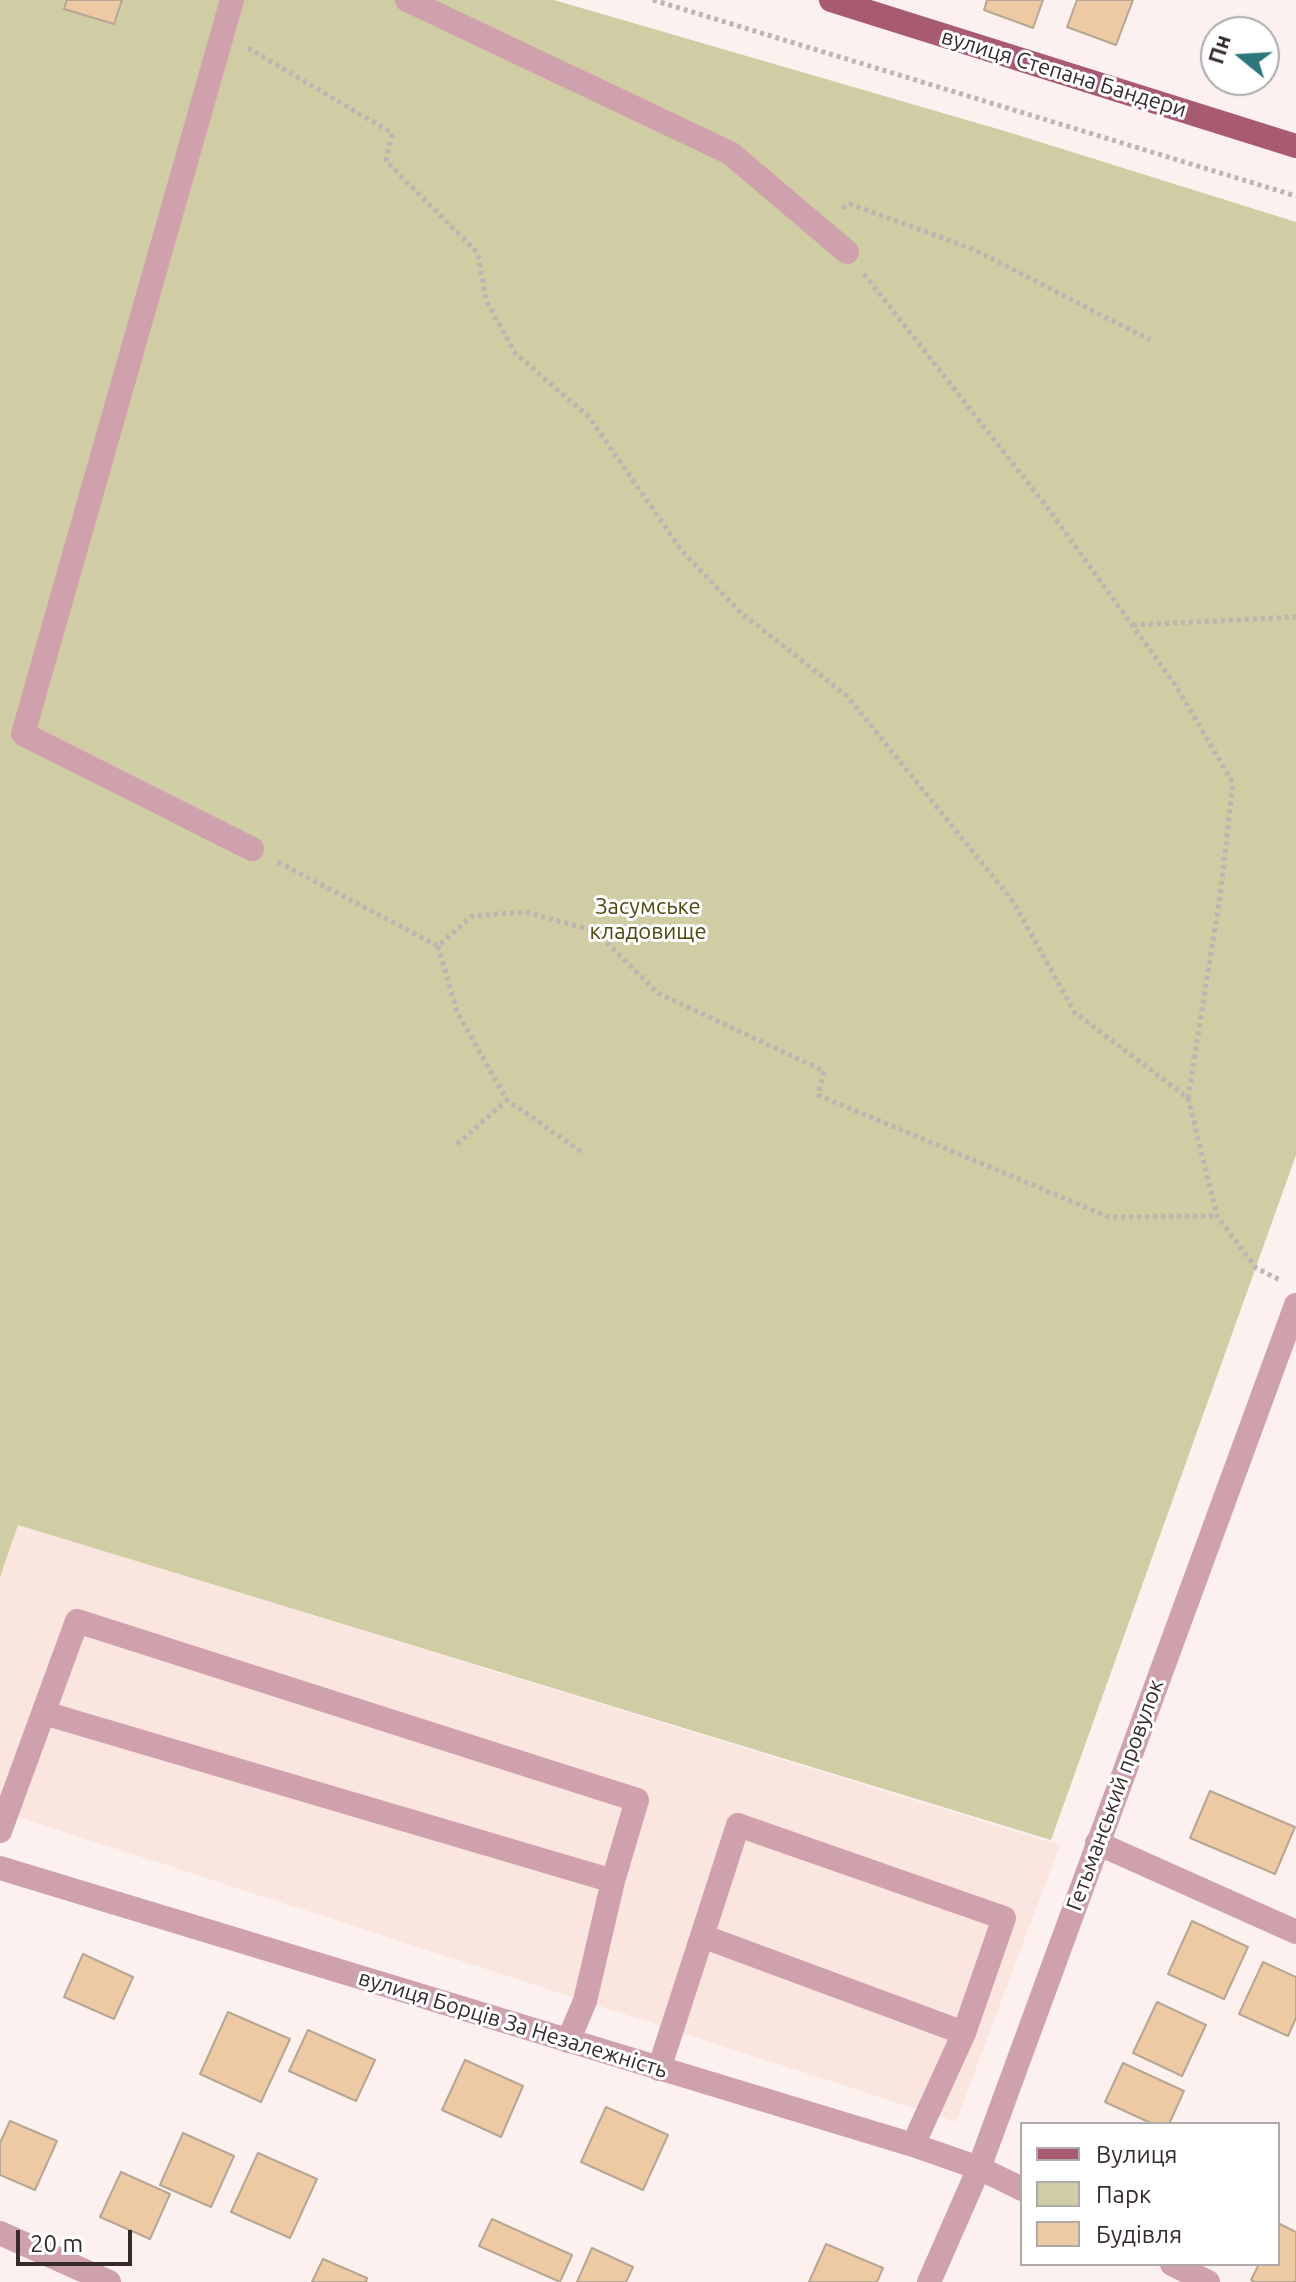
<!DOCTYPE html>
<meta charset="utf-8">
<style>
body{margin:0}
#map{position:relative;width:1296px;height:2282px;overflow:hidden;background:#fcf1ee;font-family:Ubuntu,sans-serif}
canvas{display:block}
.legend{position:absolute;left:1020px;top:2122px;width:260px;height:144px;box-sizing:border-box;background:#fff;border:2px solid #aeaaa9;margin:0;padding:10px 14px;list-style:none;font-size:24px;color:#352b28}
.legend li{display:flex;align-items:center;gap:16px;height:40px}
.legend b{width:40px;border:2px solid #aeaaa9}
.north{position:absolute;left:1200px;top:16px;width:80px;height:80px;box-sizing:border-box;background:#fff;border:2px solid #aeaaa9;border-radius:50%;rotate:288deg;font-size:22px;font-weight:700;line-height:32px;text-align:center;color:#352b28}
.north::after{content:'';display:block;margin:auto;width:28px;height:36px;background:#2d767c;clip-path:polygon(50% 0,100% 100%,50% 72%,0 100%)}
.scale{position:absolute;left:16px;top:2230px;width:116px;height:36px;box-sizing:border-box;border:4px solid #352b28;border-top:0;padding-left:10px;font-size:24px;line-height:28px;white-space:nowrap;color:#352b28;-webkit-text-stroke:6px #fff;paint-order:stroke}
</style>
<div id="map">
<canvas width="1296" height="2282"></canvas>
<ul class="legend">
<li><b style="height:10px;background:#a85a71"></b>Вулиця</li>
<li><b style="height:22px;background:#d0cca3"></b>Парк</li>
<li><b style="height:22px;background:#edcaa4"></b>Будівля</li>
</ul>
<div class="north">Пн</div>
<div class="scale">20 m</div>
</div>
<script>
const ctx = document.querySelector('canvas').getContext('2d');
ctx.lineJoin = 'round';
function paint(path, color) {
  ctx.fillStyle = color;
  ctx.fill(path, 'evenodd');
}
function poly(rows) {
  const path = new Path2D();
  for (const r of rows) {
    path.moveTo(r[0], r[1]);
    for (let i = 2; i < r.length; i += 2) path.lineTo(r[i], r[i + 1]);
  }
  return path;
}
function trace(path, color, width, dash) {
  ctx.strokeStyle = color;
  ctx.lineWidth = width;
  ctx.lineCap = dash ? 'butt' : 'round';
  ctx.setLineDash(dash || []);
  ctx.stroke(path);
}
function label(font, color, halo, rows, align = 'center') {
  ctx.font = font + ' Ubuntu,sans-serif';
  ctx.lineWidth = 6;
  ctx.setLineDash([]);
  ctx.textBaseline = 'middle';
  ctx.strokeStyle = halo;
  ctx.fillStyle = color;
  for (const [text, x, y, turn = 0] of rows) {
    ctx.save();
    ctx.translate(x, y);
    ctx.rotate((+turn || 0) * Math.PI / 180);
    ctx.textAlign = isNaN(turn) ? turn : align;
    if (halo) ctx.strokeText(text, 0, 0);
    ctx.fillText(text, 0, 0);
    ctx.restore();
  }
}
paint(poly([
 [18,1525,1060,1845,956,2122,0,1811,0,1577]
]), '#fbe5df');
paint(poly([
 [0,0,554,0,1008,132,1296,222,1296,1155,1051,1840,18,1525,0,1577]
]), '#d0cca3');
const building = poly([
 [67,0,122,0,114,24,64,9,67,0],
 [987,0,1043,0,1033,28,984,10,987,0],
 [1077,0,1133,0,1116,45,1067,27,1077,0],
 [1210,1791,1295,1827,1275,1874,1190,1838,1210,1791],
 [1192,1921,1248,1947,1224,1999,1168,1974,1192,1921],
 [83,1954,133,1977,114,2019,64,1997,83,1954],
 [1263,1962,1296,1977,1296,2018,1288,2036,1239,2014,1263,1962],
 [1157,2002,1206,2025,1182,2076,1133,2053,1157,2002],
 [228,2012,290,2039,261,2102,200,2074,228,2012],
 [308,2030,375,2060,356,2101,289,2071,308,2030],
 [465,2060,523,2086,501,2137,442,2110,465,2060],
 [1123,2063,1184,2091,1169,2124,1153,2124,1105,2102,1123,2063],
 [606,2107,668,2135,643,2190,581,2162,606,2107],
 [10,2121,57,2141,35,2190,0,2175,0,2143,10,2121],
 [183,2133,234,2156,211,2207,160,2185,183,2133],
 [258,2153,317,2179,290,2238,231,2212,258,2153],
 [121,2172,170,2194,150,2239,100,2217,121,2172],
 [492,2219,572,2255,560,2282,479,2246,492,2219],
 [1278,2223,1296,2232,1296,2282,1255,2282,1251,2280,1259,2264,1278,2264,1278,2223],
 [826,2244,883,2268,877,2282,809,2282,826,2244],
 [592,2248,633,2267,626,2282,577,2282,592,2248],
 [323,2259,367,2278,366,2282,312,2282,323,2259]
]);
paint(building, '#edcaa4');
trace(building, '#b7a694', 2);
trace(poly([
 [653,0,1296,196],
 [248,48,392,133,386,161,478,253,486,300,515,353,589,417,682,551,740,612,847,696,1012,900,1075,1013,1188,1098,1217,1216,1256,1268,1280,1280],
 [842,208,850,204,975,250,1150,340],
 [864,274,1047,507,1176,686,1233,783,1220,896,1188,1098],
 [1133,625,1296,617],
 [278,862,438,946,472,916,525,912,595,931,658,993,824,1071,818,1095,1109,1217,1217,1216],
 [438,946,457,1012,507,1100,583,1153],
 [457,1144,507,1100]
]), '#bfb4b1', 5, [4, 4]);
trace(poly([
 [232,0,23,734,252,849],
 [407,0,730,153,847,252],
 [0,1831,77,1621,637,1800,613,1881,44,1713],
 [1097,1843,1296,1932],
 [0,1868,913,2145,979,2168,1022,2189],
 [702,1936,964,2033],
 [568,2041,585,2001,613,1881],
 [659,2069,738,1825,1004,1918,964,2033,913,2145],
 [0,2233,109,2282],
 [1172,2264,1208,2282],
 [929,2282,979,2168,1296,1305]
]), '#cfa1ac', 24);
trace(poly([
 [831,0,1296,146]
]), '#a85a71', 24);
label('22px', '#352b28', '#fff', [
 ["вулиця Степана Бандери",1064,73,17],
 ["Гетьманський провулок",1115,1795,-70],
 ["вулиця Борців За Незалежність",513,2024,17]
]);
label('22px', '#4f480f', '#fff', [
 ["Засумське",648,907],
 ["кладовище",648,932]
]);
</script>
